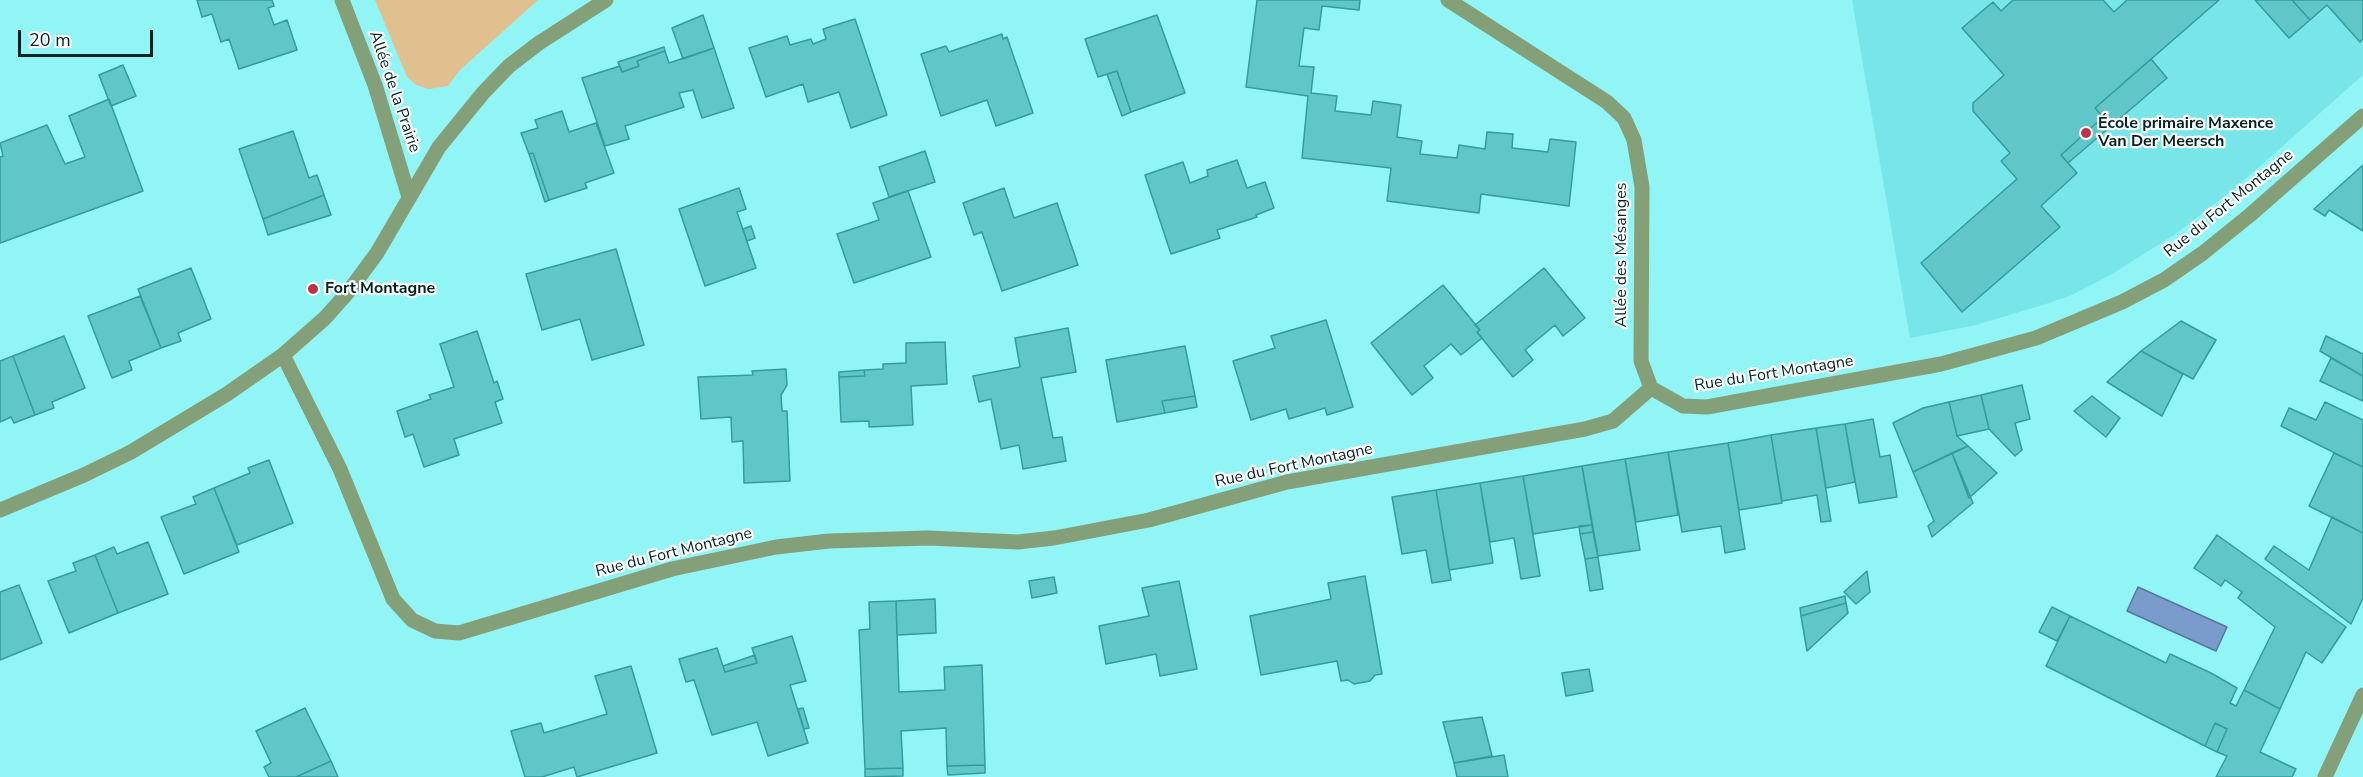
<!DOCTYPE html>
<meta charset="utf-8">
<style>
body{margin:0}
#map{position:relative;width:2363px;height:777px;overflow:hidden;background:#91f5f6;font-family:"Nunito Sans",sans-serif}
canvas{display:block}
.scale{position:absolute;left:18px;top:30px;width:135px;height:27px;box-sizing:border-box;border:3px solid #022223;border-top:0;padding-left:8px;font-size:18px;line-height:21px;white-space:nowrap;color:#022223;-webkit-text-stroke:4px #fff;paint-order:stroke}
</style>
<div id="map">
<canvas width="2363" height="777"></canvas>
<div class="scale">20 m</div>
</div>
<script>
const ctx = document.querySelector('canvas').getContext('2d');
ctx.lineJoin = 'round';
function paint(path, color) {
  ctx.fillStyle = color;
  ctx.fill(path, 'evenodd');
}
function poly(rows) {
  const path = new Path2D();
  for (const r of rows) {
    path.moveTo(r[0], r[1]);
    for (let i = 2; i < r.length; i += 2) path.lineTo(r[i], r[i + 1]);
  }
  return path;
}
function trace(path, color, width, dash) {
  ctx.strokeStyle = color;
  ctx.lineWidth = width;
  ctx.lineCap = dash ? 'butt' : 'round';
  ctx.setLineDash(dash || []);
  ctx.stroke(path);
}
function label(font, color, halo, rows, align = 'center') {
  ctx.font = font + ' "Nunito Sans",sans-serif';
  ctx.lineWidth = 4.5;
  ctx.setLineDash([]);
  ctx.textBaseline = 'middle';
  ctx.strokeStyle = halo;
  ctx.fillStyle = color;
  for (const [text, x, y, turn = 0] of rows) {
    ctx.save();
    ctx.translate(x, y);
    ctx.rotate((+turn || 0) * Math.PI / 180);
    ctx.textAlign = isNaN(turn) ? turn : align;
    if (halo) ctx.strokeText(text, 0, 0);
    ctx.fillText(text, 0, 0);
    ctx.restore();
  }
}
paint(poly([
 [1852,0,2363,0,2363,75,2233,190,2174,235,2112,274,2072,295,2046,304,1976,325,1910,338]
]), '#78e6e8');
paint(poly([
 [375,0,538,0,459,71,448,86,429,89,416,85,407,77]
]), '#e1c090');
const water = poly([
 [2138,587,2227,627,2216,651,2127,611,2138,587]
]);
paint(water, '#799ccc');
trace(water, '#579', 1.5);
const building = poly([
 [197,0,272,0,274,6,268,8,274,25,287,20,297,50,239,69,229,39,221,42,212,14,202,17,197,0],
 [1257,0,1360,0,1359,10,1322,6,1319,30,1304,28,1299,66,1314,67,1311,93,1337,96,1335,111,1371,115,1373,101,1401,105,1397,137,1422,141,1420,154,1457,158,1459,145,1485,149,1487,132,1513,134,1512,148,1548,152,1550,139,1576,142,1569,206,1481,194,1479,213,1387,201,1391,168,1302,158,1308,96,1246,87,1257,0],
 [2013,0,2103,0,2114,12,2127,0,2219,0,2095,108,2103,117,2061,155,2077,173,2041,206,2060,227,1962,312,1921,263,2017,179,2001,161,2010,153,1973,111,1973,103,2004,75,1962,28,1993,2,2001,11,2013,0],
 [2255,0,2292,0,2310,20,2289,38,2255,0],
 [2292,0,2363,0,2363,39,2360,42,2327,5,2310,20,2292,0],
 [703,15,714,48,683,59,672,28,703,15],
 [1157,15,1185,93,1131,112,1117,71,1098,77,1085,39,1157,15],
 [855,19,887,115,851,128,839,92,808,102,803,84,766,97,749,48,787,36,790,45,811,39,813,44,826,39,823,29,855,19],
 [1002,34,1003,39,1007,37,1033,113,996,126,987,100,941,116,921,54,946,46,949,52,1002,34],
 [664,47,665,51,637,61,639,66,622,72,618,62,664,47],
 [714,48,734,108,702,118,693,90,679,93,684,107,625,126,629,139,605,146,582,78,620,66,622,72,639,66,637,61,665,51,669,63,714,48],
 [2151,59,2167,78,2068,163,2061,155,2103,117,2095,108,2151,59],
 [123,65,136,96,111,106,99,75,123,65],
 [1117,71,1131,112,1122,116,1107,74,1117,71],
 [109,99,143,191,0,243,0,157,3,156,0,143,47,125,65,164,85,157,69,116,109,99],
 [562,111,569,132,596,123,614,173,585,183,587,188,549,200,533,153,529,154,521,133,538,128,535,120,562,111],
 [293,131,309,178,317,175,324,195,263,219,239,149,293,131],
 [925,151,935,182,889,197,879,167,925,151],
 [533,153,549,200,545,202,529,154,533,153],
 [1237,160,1247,188,1265,182,1274,208,1256,215,1257,217,1217,230,1220,238,1171,254,1145,175,1183,162,1190,183,1208,176,1207,170,1237,160],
 [2363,165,2363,231,2329,210,2325,216,2314,209,2363,165],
 [739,188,746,209,737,212,756,268,705,286,679,209,739,188],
 [1004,188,1014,218,1057,203,1078,265,1002,291,982,232,974,235,963,203,1004,188],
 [908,191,931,257,854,283,837,234,879,220,873,203,908,191],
 [324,195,331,215,268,235,263,219,324,195],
 [751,226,755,238,747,241,743,229,751,226],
 [616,249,644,345,592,360,580,319,542,330,526,274,616,249],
 [191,268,211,319,178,333,181,341,161,348,138,289,191,268],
 [1544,268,1585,318,1563,336,1555,325,1525,350,1533,360,1513,377,1477,332,1480,330,1475,325,1544,268],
 [1443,285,1480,330,1477,332,1482,338,1461,355,1451,344,1424,366,1433,378,1412,395,1371,343,1443,285],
 [140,296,161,348,129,361,132,370,112,378,88,316,140,296],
 [1326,320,1353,407,1327,415,1325,408,1289,419,1286,409,1251,420,1233,361,1275,348,1271,336,1326,320],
 [2181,321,2216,340,2193,379,2141,351,2181,321],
 [1068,328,1076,372,1041,378,1053,438,1062,437,1066,461,1023,469,1019,445,1001,449,991,399,979,402,973,376,1020,367,1015,338,1068,328],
 [477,331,494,383,497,381,503,399,495,402,502,423,454,439,459,455,424,467,413,434,405,437,397,411,431,399,429,395,454,387,440,344,477,331],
 [64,336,85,388,52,402,54,408,35,415,13,356,64,336],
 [2326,336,2363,354,2363,376,2320,351,2326,336],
 [945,342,947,384,911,386,913,425,869,427,869,421,841,422,839,377,865,376,864,370,883,369,883,364,906,363,906,343,945,342],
 [1185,346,1195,396,1162,401,1165,413,1117,422,1106,360,1185,346],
 [2141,351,2183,374,2162,416,2107,382,2141,351],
 [13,356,35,415,14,423,11,417,0,422,0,361,13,356],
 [2331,358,2363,376,2363,401,2320,381,2331,358],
 [786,369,787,385,781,395,782,411,787,411,790,481,744,483,743,441,732,442,731,417,701,419,698,377,753,375,752,371,786,369],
 [864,370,865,376,839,377,839,372,864,370],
 [2022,385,2030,419,2015,423,2022,450,2015,456,1989,429,1981,395,2022,385],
 [1981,395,1989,429,1957,436,1949,402,1981,395],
 [1195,396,1197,407,1165,413,1162,401,1195,396],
 [2092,396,2120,418,2106,437,2074,411,2092,396],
 [1949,402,1957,436,1968,446,1913,472,1893,423,1923,408,1949,402],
 [2325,402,2363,420,2363,467,2281,426,2289,408,2316,420,2325,402],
 [1873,419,1880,457,1890,455,1897,497,1859,503,1845,424,1873,419],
 [1845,424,1855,482,1826,488,1816,428,1845,424],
 [1816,428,1831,521,1821,522,1817,495,1782,501,1771,435,1816,428],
 [1771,435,1782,503,1739,510,1728,443,1771,435],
 [1728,443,1745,549,1725,553,1721,526,1682,532,1668,452,1728,443],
 [1968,446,1997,473,1969,498,1952,453,1968,446],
 [1668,452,1678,515,1636,522,1625,459,1668,452],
 [1952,453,1973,503,1932,537,1928,526,1934,521,1913,472,1952,453],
 [2334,453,2363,467,2363,533,2309,506,2334,453],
 [1625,459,1640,550,1598,556,1582,466,1625,459],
 [269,460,293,523,237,545,214,488,250,473,248,468,269,460],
 [1582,466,1592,525,1533,534,1523,476,1582,466],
 [1523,476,1540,576,1521,579,1514,538,1490,542,1480,483,1523,476],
 [1480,483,1493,563,1449,570,1436,490,1480,483],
 [214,488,239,552,184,574,161,517,196,504,193,497,214,488],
 [1436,490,1451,580,1432,583,1426,550,1402,554,1392,497,1436,490],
 [2332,517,2363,533,2363,598,2351,624,2265,559,2274,546,2309,570,2332,517],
 [1592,525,1593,532,1580,534,1579,526,1592,525],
 [1593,532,1598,557,1585,559,1580,534,1593,532],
 [2217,535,2346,627,2322,663,2306,652,2280,709,2244,690,2275,627,2238,598,2242,592,2225,580,2221,586,2194,568,2217,535],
 [148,542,168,594,118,613,95,555,114,547,117,554,148,542],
 [95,555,118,613,69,633,48,581,76,571,73,563,95,555],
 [1598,557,1603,589,1590,591,1585,559,1598,557],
 [1867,571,1870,592,1856,604,1844,592,1867,571],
 [1365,576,1382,674,1375,675,1370,681,1354,684,1348,680,1341,681,1337,661,1261,675,1250,616,1331,599,1328,583,1365,576],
 [1054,577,1057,593,1032,598,1029,581,1054,577],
 [1179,581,1197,669,1160,676,1156,654,1106,664,1099,626,1149,616,1142,588,1179,581],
 [19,585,42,643,0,660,0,592,19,585],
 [1845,596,1846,603,1801,616,1800,608,1845,596],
 [935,599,936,633,897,635,896,601,935,599],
 [896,601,899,692,945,690,944,667,982,665,985,765,947,766,946,728,901,731,903,768,865,769,859,630,870,629,869,602,896,601],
 [1846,603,1848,613,1807,651,1801,616,1846,603],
 [2052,607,2070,616,2057,641,2039,632,2052,607],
 [2070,616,2166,663,2170,654,2211,673,2237,688,2230,703,2236,706,2244,690,2280,709,2260,752,2296,769,2292,777,2216,777,2227,756,2217,752,2227,729,2215,723,2205,746,2046,666,2070,616],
 [792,636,806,681,790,685,808,743,768,756,757,722,712,735,694,680,686,682,679,659,717,648,725,672,757,663,752,648,792,636],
 [755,655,757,663,725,672,723,666,755,655],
 [631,666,657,753,577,777,574,767,542,777,525,777,511,731,541,723,544,733,607,714,595,676,631,666],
 [1589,669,1593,691,1566,696,1562,673,1589,669],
 [305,708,331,761,296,777,269,777,264,767,271,763,256,731,305,708],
 [803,708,809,728,804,729,798,709,803,708],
 [1482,717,1492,756,1454,763,1443,722,1482,717],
 [2215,723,2227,729,2217,752,2205,746,2215,723],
 [1504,755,1508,777,1457,777,1454,763,1504,755],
 [331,761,338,777,296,777,331,761],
 [985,765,985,773,948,775,947,766,985,765],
 [903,768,903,776,865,777,865,769,903,768]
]);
paint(building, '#61c6c7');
trace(building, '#329c9e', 1.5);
trace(poly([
 [342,0,375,85,409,197],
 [1448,0,1607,102,1624,118,1634,140,1642,187,1641,361,1651,388],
 [283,355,340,469,393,599,412,620,435,631,459,633,672,569,776,547,829,541,928,538,1018,542,1054,538,1149,520,1287,482,1585,429,1613,421,1651,388],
 [1651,388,1683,406,1707,407,1941,364,2036,338,2122,302,2164,280,2203,253,2250,215,2363,116],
 [0,510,84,475,131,452,227,394,283,355,325,318,349,291,377,253,439,147,483,93,509,66,539,43,606,0],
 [2325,777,2363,695]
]), '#84a079', 15);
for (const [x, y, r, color] of [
 [2086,133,6,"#c13048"],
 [313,289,6,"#c13048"]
]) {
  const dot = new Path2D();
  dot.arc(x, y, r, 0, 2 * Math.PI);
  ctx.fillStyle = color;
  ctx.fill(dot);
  trace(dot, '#fff', 2);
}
label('16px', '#022223', '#fff', [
 ["Allée de la Prairie",394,92,71],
 ["Rue du Fort Montagne",2229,204,-39],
 ["Allée des Mésanges",1622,255,-90],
 ["Rue du Fort Montagne",1774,374,-9],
 ["Rue du Fort Montagne",1294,466,-12],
 ["Rue du Fort Montagne",674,553,-14]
]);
label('bold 16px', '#022223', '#fff', [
 ["École primaire Maxence",2098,124],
 ["Van Der Meersch",2098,142],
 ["Fort Montagne",325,289]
], 'left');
</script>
